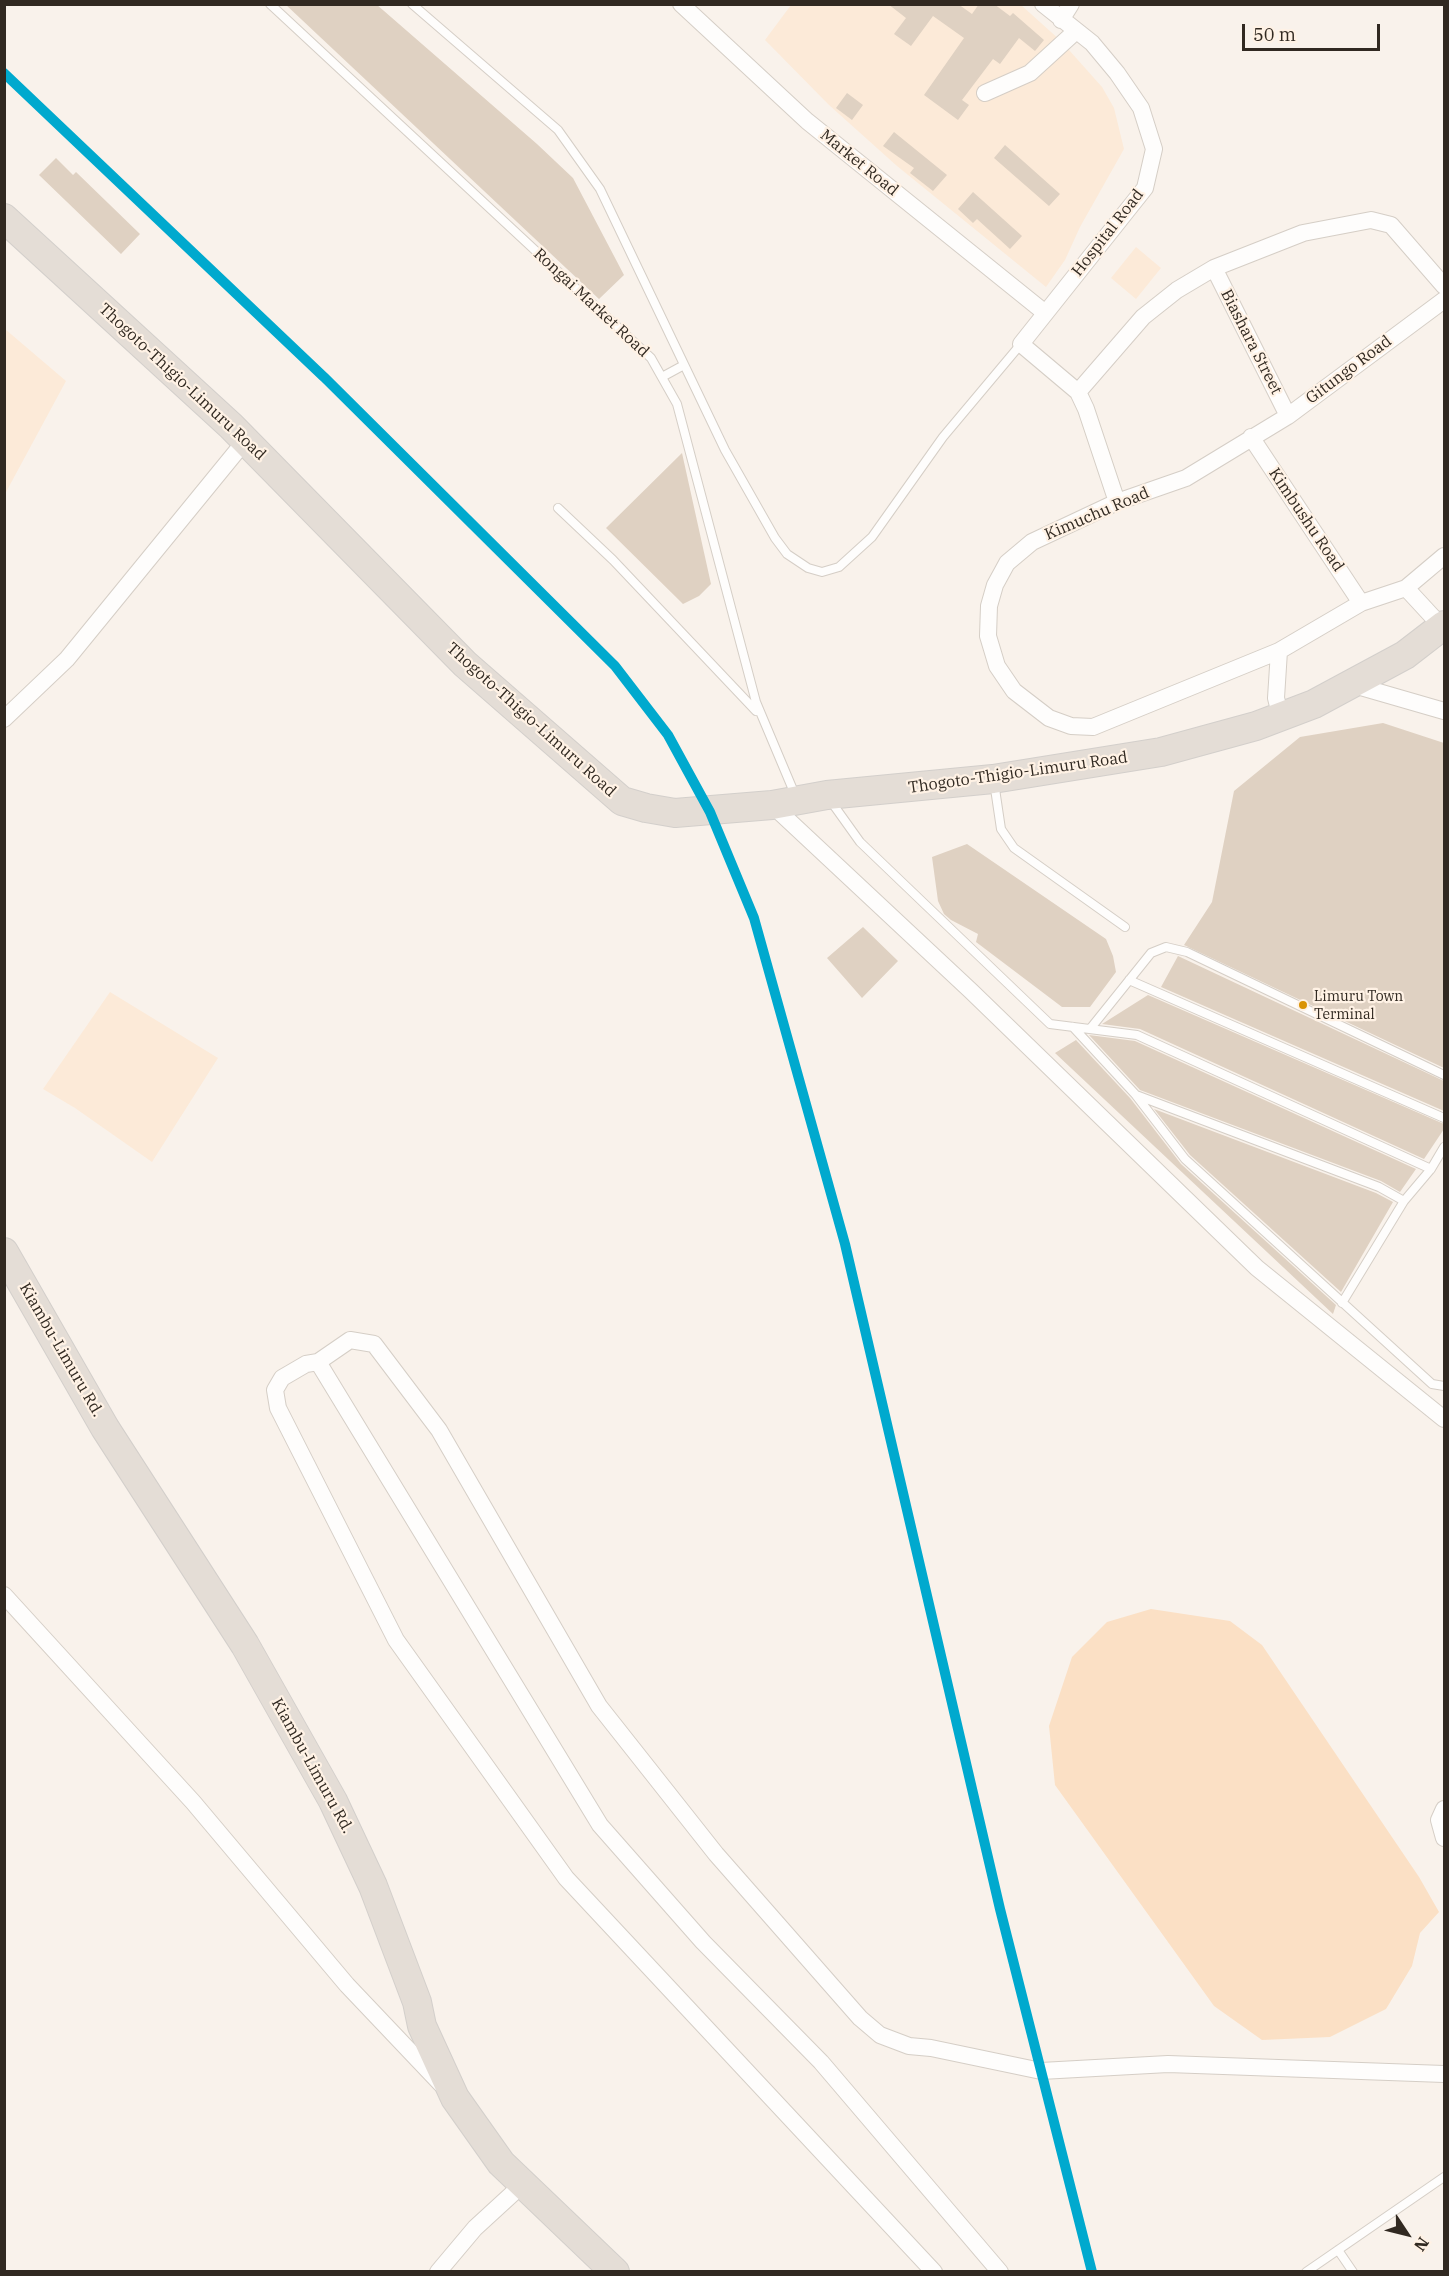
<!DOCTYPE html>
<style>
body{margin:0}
#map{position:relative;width:1449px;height:2276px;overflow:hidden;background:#f9f2eb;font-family:"IBM Plex Serif",serif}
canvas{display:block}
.frame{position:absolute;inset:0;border:6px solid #312921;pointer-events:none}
.north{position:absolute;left:1377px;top:2204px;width:60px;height:60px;-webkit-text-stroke:4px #fff2e5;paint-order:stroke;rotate:125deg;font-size:16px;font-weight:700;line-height:24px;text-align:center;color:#312921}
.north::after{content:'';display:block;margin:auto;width:21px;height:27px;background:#312921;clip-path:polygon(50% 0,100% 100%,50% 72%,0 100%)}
.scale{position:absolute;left:1242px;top:24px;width:138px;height:27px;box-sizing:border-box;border:3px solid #312921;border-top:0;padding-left:8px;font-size:18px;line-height:21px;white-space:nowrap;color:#312921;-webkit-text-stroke:4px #fff2e5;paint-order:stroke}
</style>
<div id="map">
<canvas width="1449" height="2276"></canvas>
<div class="frame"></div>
<div class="north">N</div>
<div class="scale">50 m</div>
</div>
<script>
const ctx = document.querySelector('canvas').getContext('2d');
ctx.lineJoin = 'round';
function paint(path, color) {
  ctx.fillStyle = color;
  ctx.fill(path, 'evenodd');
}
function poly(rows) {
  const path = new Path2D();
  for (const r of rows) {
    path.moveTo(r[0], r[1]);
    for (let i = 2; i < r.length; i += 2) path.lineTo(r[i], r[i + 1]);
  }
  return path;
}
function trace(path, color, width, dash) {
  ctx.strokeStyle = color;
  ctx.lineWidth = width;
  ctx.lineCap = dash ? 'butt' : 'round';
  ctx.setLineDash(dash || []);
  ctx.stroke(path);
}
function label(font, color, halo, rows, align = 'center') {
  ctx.font = font + ' "IBM Plex Serif",serif';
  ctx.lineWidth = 4.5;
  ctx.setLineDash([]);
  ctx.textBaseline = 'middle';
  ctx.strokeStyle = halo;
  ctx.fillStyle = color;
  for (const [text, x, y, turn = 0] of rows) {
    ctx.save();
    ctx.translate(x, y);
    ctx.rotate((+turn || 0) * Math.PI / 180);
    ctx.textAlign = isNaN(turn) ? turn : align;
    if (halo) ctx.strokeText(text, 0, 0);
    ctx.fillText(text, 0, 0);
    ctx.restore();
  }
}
paint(poly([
 [791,5,1021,5,1061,41,1102,87,1114,108,1124,149,1080,227,1065,260,1046,287,897,166,829,105,765,40],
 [1136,247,1161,268,1136,299,1111,278],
 [5,329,66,381,5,494],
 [110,992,218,1058,152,1162,75,1108,43,1089]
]), '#fcead8');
paint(poly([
 [1151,1609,1230,1621,1262,1645,1419,1877,1439,1912,1420,1933,1412,1966,1386,2009,1330,2037,1262,2040,1214,2006,1055,1785,1049,1726,1072,1657,1107,1622]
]), '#fbe0c5');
paint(poly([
 [285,4,376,4,537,144,573,178,624,275,599,299],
 [888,4,958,4,972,14,979,4,994,4,1010,16,1013,13,1044,40,1035,51,1019,38,1000,64,993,59,962,100,969,105,958,120,924,95,964,38,933,16,911,46,894,34,906,18],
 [847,93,863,105,852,120,836,108],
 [894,132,947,175,933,191,910,173,914,168,883,146],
 [1005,145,1060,194,1049,206,994,158],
 [56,158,73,175,76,172,140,234,121,254,39,175],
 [973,192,1022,236,1010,249,977,219,973,223,958,209],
 [682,453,711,584,699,596,683,604,606,528],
 [1383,723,1444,743,1444,1068,1184,945,1212,902,1234,791,1300,737],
 [967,844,1106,939,1113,956,1116,972,1090,1007,1062,1007,976,942,978,934,951,920,944,914,938,901,932,857],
 [863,927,898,961,862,998,827,958],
 [1178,956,1444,1081,1444,1111,1161,987],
 [1148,995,1444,1124,1444,1129,1424,1159,1140,1029,1102,1024],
 [1089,1035,1135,1041,1416,1169,1400,1192,1381,1181,1140,1090],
 [1076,1040,1130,1098,1181,1164,1336,1305,1333,1314,1055,1053],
 [1154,1109,1376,1193,1393,1202,1341,1292,1190,1155]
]), '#dfd1c2');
const service = poly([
 [270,4,651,358,677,404,756,702,796,797],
 [412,4,558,130,600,189,725,450,775,538,787,554,808,568,822,572,839,567,872,537,943,437,1021,344],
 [662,377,684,365],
 [558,508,613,560,756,711],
 [994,782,1001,829,1014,848,1125,927],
 [830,800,860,842,1050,1024,1137,1035,1431,1169],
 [1129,980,1444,1118],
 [1073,1027,1135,1094,1185,1159,1432,1384,1444,1386],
 [1090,1029,1151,953,1166,947,1187,952,1444,1075],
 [1136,1095,1379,1187,1404,1201,1431,1169,1444,1147],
 [1342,1303,1404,1201],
 [1338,2250,1353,2272],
 [1306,2272,1444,2177]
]);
const minor = poly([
 [681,4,807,121,1044,312],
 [1043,4,1092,43,1117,73,1141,108,1154,149,1145,188,1021,344,1078,392,1086,409,1117,502],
 [1061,20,1071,4],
 [985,93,1030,73,1076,31],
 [1214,268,1288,416],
 [1444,300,1288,416,1186,478,1117,502,1032,542,1007,563,995,585,989,606,988,636,997,666,1014,691,1049,718,1071,726,1093,727,1279,651,1361,603,1406,588,1444,556],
 [1078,392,1143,317,1177,290,1214,268,1303,233,1371,220,1391,225,1444,286],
 [1251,437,1361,603],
 [1406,588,1442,627],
 [1279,651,1276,698,1281,718],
 [1354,685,1444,711],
 [4,719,67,659,245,441],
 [772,805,971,991,1257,1268,1444,1419],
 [318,1362,600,1825,703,1942,821,2062,1000,2272],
 [4,1595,193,1802,347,1985,441,2084],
 [1444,1809,1439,1820,1444,1838],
 [438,2272,475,2228,523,2184],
 [934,2272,566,1878,396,1640,278,1408,275,1390,282,1378,306,1364,318,1362,350,1340,374,1344,439,1430,599,1706,716,1854,860,2018,880,2035,909,2046,931,2048,1041,2071,1168,2064,1444,2074]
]);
const trunk = poly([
 [4,218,231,426,465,664,622,801,646,808,675,813,772,805,827,795,993,779,1161,752,1256,726,1314,704,1405,655,1444,625],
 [4,1252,105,1428,245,1645,333,1801,373,1886,417,2002,422,2026,455,2098,501,2163,615,2272]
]);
trace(service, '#d5cec6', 10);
trace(minor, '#d5cec6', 18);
trace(trunk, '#d3cfcb', 30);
trace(service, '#fefdfc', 8);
trace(minor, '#fefdfc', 16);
trace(trunk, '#e4ddd6', 28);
trace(poly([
 [4,73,324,377,615,666,668,735,710,812,754,918,845,1244,1000,1909,1092,2272]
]), '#00a9ce', 10);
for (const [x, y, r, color] of [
 [1303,1005,5,"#d99305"]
]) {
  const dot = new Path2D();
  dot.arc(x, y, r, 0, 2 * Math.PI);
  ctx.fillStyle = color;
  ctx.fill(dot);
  trace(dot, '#fff2e5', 2);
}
label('14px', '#312921', '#fff2e5', [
 ["Limuru Town",1314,997],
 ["Terminal",1314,1015]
], 'left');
label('16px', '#312921', '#fff2e5', [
 ["Market Road",859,163,39],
 ["Hospital Road",1108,233,-52],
 ["Rongai Market Road",591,303,43],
 ["Biashara Street",1251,342,63],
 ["Gitungo Road",1349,370,-37],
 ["Thogoto-Thigio-Limuru Road",182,382,43],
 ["Kimuchu Road",1097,514,-23],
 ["Kimbushu Road",1306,520,56],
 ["Thogoto-Thigio-Limuru Road",531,720,42],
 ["Thogoto-Thigio-Limuru Road",1018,773,-8],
 ["Kiambu-Limuru Rd.",61,1350,60],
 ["Kiambu-Limuru Rd.",312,1766,61]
]);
</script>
